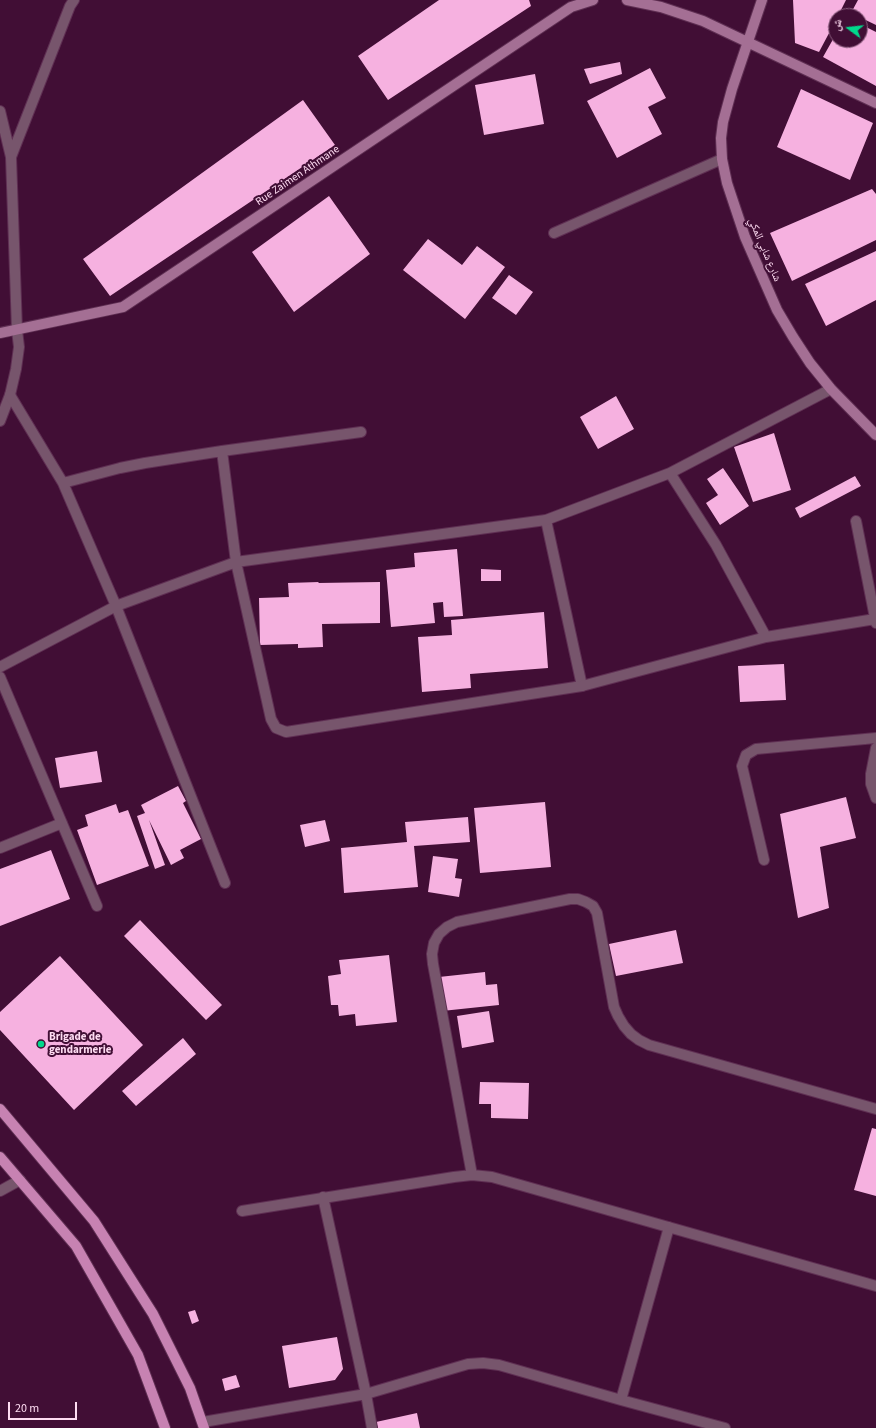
<!DOCTYPE html>
<meta charset="utf-8">
<style>
body{margin:0}
#map{position:relative;width:876px;height:1428px;overflow:hidden;background:#410e35;font-family:"Source Sans 3","Noto Naskh Arabic",sans-serif}
canvas{display:block}
.north{position:absolute;left:828px;top:8px;width:40px;height:40px;box-sizing:border-box;background:#410e35;border:1px solid #8d6081;border-radius:50%;rotate:285deg;font-size:11px;font-weight:700;line-height:16px;text-align:center;color:#fedcf2}
.north::after{content:'';display:block;margin:auto;width:14px;height:18px;background:#00d98c;clip-path:polygon(50% 0,100% 100%,50% 72%,0 100%)}
.scale{position:absolute;left:8px;top:1402px;width:69px;height:18px;box-sizing:border-box;border:2px solid #fedcf2;border-top:0;padding-left:5px;font-size:12px;line-height:14px;white-space:nowrap;color:#fedcf2;-webkit-text-stroke:3px #410e35;paint-order:stroke}
</style>
<div id="map">
<canvas width="876" height="1428"></canvas>
<div class="north">ش</div>
<div class="scale">20 m</div>
</div>
<script>
const ctx = document.querySelector('canvas').getContext('2d');
ctx.lineJoin = 'round';
function paint(path, color) {
  ctx.fillStyle = color;
  ctx.fill(path, 'evenodd');
}
function poly(rows) {
  const path = new Path2D();
  for (const r of rows) {
    path.moveTo(r[0], r[1]);
    for (let i = 2; i < r.length; i += 2) path.lineTo(r[i], r[i + 1]);
  }
  return path;
}
function trace(path, color, width, dash) {
  ctx.strokeStyle = color;
  ctx.lineWidth = width;
  ctx.lineCap = dash ? 'butt' : 'round';
  ctx.setLineDash(dash || []);
  ctx.stroke(path);
}
function label(font, color, halo, rows, align = 'center') {
  ctx.font = font + ' "Source Sans 3","Noto Naskh Arabic",sans-serif';
  ctx.lineWidth = 4;
  ctx.setLineDash([]);
  ctx.textBaseline = 'middle';
  ctx.strokeStyle = halo;
  ctx.fillStyle = color;
  for (const [text, x, y, turn = 0] of rows) {
    ctx.save();
    ctx.translate(x, y);
    ctx.rotate((+turn || 0) * Math.PI / 180);
    ctx.textAlign = isNaN(turn) ? turn : align;
    if (halo) ctx.strokeText(text, 0, 0);
    ctx.fillText(text, 0, 0);
    ctx.restore();
  }
}
paint(poly([
 [439,0,529,0,531,6,388,100,358,56],
 [793,0,846,0,838,16,836,16,836,20,819,52,795,43],
 [858,0,876,0,876,25,851,13],
 [860,24,876,32,876,86,823,57,836,34,836,40,860,40],
 [620,62,622,74,590,84,584,69],
 [650,68,666,98,648,107,662,134,617,158,587,101],
 [535,74,544,124,484,135,475,85],
 [801,89,873,123,850,180,777,147],
 [303,100,335,145,110,296,83,259],
 [872,189,876,194,876,240,792,281,770,233],
 [329,196,370,254,294,312,252,252],
 [428,239,462,265,477,246,505,267,465,319,403,270],
 [876,251,876,300,826,326,805,284],
 [509,275,533,292,516,315,492,298],
 [616,396,634,429,598,449,580,417],
 [774,433,791,490,753,502,734,447],
 [723,468,749,506,720,525,706,503,718,495,707,479],
 [855,476,861,486,800,518,795,508],
 [457,549,463,616,444,617,443,602,433,603,435,623,391,627,386,570,415,567,414,553],
 [481,569,501,570,501,581,481,581],
 [319,582,318,583,380,582,380,623,322,624,323,647,298,648,298,644,260,645,259,598,289,597,288,583],
 [544,612,548,668,470,674,471,688,422,692,418,637,452,635,451,620],
 [784,664,786,700,740,702,738,666],
 [97,751,102,782,60,788,55,758],
 [178,786,186,801,183,803,201,839,180,850,184,858,171,865,149,820,165,865,155,869,137,816,145,813,141,805],
 [846,797,856,838,820,847,829,908,798,918,780,814],
 [545,802,551,867,480,873,474,808],
 [116,804,119,813,128,810,149,866,97,885,77,830,88,826,85,815],
 [468,817,470,842,414,846,418,887,344,893,341,848,407,842,405,822],
 [325,820,330,841,305,847,300,825],
 [51,850,70,899,0,926,0,869],
 [433,856,458,859,455,878,462,879,459,897,428,892],
 [140,920,222,1005,206,1020,124,936],
 [676,930,683,963,616,976,609,944],
 [389,955,397,1022,356,1026,355,1014,339,1016,338,1005,331,1005,328,976,341,974,339,960],
 [60,956,143,1045,74,1110,0,1030,0,1012],
 [485,972,486,985,497,984,499,1005,442,1011,439,977],
 [489,1011,494,1042,462,1048,457,1016],
 [183,1038,196,1054,136,1106,122,1091],
 [480,1082,529,1083,528,1119,491,1118,491,1104,479,1104],
 [872,1128,876,1129,876,1196,854,1190],
 [195,1310,199,1321,192,1324,188,1312],
 [337,1337,343,1369,335,1380,289,1388,282,1346],
 [236,1375,240,1387,225,1391,222,1379],
 [417,1413,420,1428,378,1428,376,1422]
]), '#f6b1e0');
const service = poly([
 [0,421,10,395,16,369,19,347,17,330],
 [546,520,582,686]
]);
const minor = poly([
 [0,111,11,157,17,330],
 [11,157,70,6,74,0],
 [554,233,722,159],
 [10,395,63,483,116,606,225,883],
 [222,451,236,562,271,719,276,728,286,732,582,686,766,637,875,619],
 [670,473,716,545,766,637],
 [63,483,120,468,145,463,222,451,361,432],
 [856,521,876,623],
 [0,667,116,606,236,562,546,520,670,473,831,389],
 [0,677,97,906],
 [876,748,871,774,871,784,876,798],
 [0,848,62,823],
 [764,860,742,766,746,755,756,749,876,738],
 [472,1175,433,964,432,954,434,943,439,934,447,927,457,922,570,899,578,899,586,902,593,906,597,913,614,1007,618,1016,624,1026,631,1034,639,1040,649,1045,876,1109],
 [0,1191,20,1180],
 [323,1197,366,1394,372,1428],
 [242,1211,454,1177,472,1175,492,1177,876,1286],
 [621,1400,669,1227],
 [203,1422,366,1394,468,1364,483,1363,499,1365,621,1400,725,1428]
]);
const secondary = poly([
 [627,0,661,7,703,21,876,103],
 [762,0,732,89,723,122,721,138,722,159,727,183,745,237,777,310,793,337,810,363,831,389,876,435],
 [0,333,123,307,571,7,593,0]
]);
const primary = poly([
 [0,1109,94,1221,153,1314,190,1388,204,1428],
 [0,1157,76,1246,138,1355,165,1428]
]);
trace(service, '#5f2f53', 12);
trace(minor, '#5f2f53', 12);
trace(secondary, '#5f2f53', 12);
trace(primary, '#5f2f53', 12);
trace(service, '#77556c', 10);
trace(minor, '#77556c', 10);
trace(secondary, '#a46f94', 10);
trace(primary, '#c782b2', 10);
for (const [x, y, r, color] of [
 [41,1044,4,"#00d98c"]
]) {
  const dot = new Path2D();
  dot.arc(x, y, r, 0, 2 * Math.PI);
  ctx.fillStyle = color;
  ctx.fill(dot);
  trace(dot, '#410e35', 1.5);
}
label('11px', '#fedcf2', '#410e35', [
 ["Rue Zaimen Athmane",298,176,-34],
 ["شارع شابي المكي",764,250,67]
]);
label('bold 11px', '#fedcf2', '#410e35', [
 ["Brigade de",49,1038],
 ["gendarmerie",49,1051]
], 'left');
</script>
